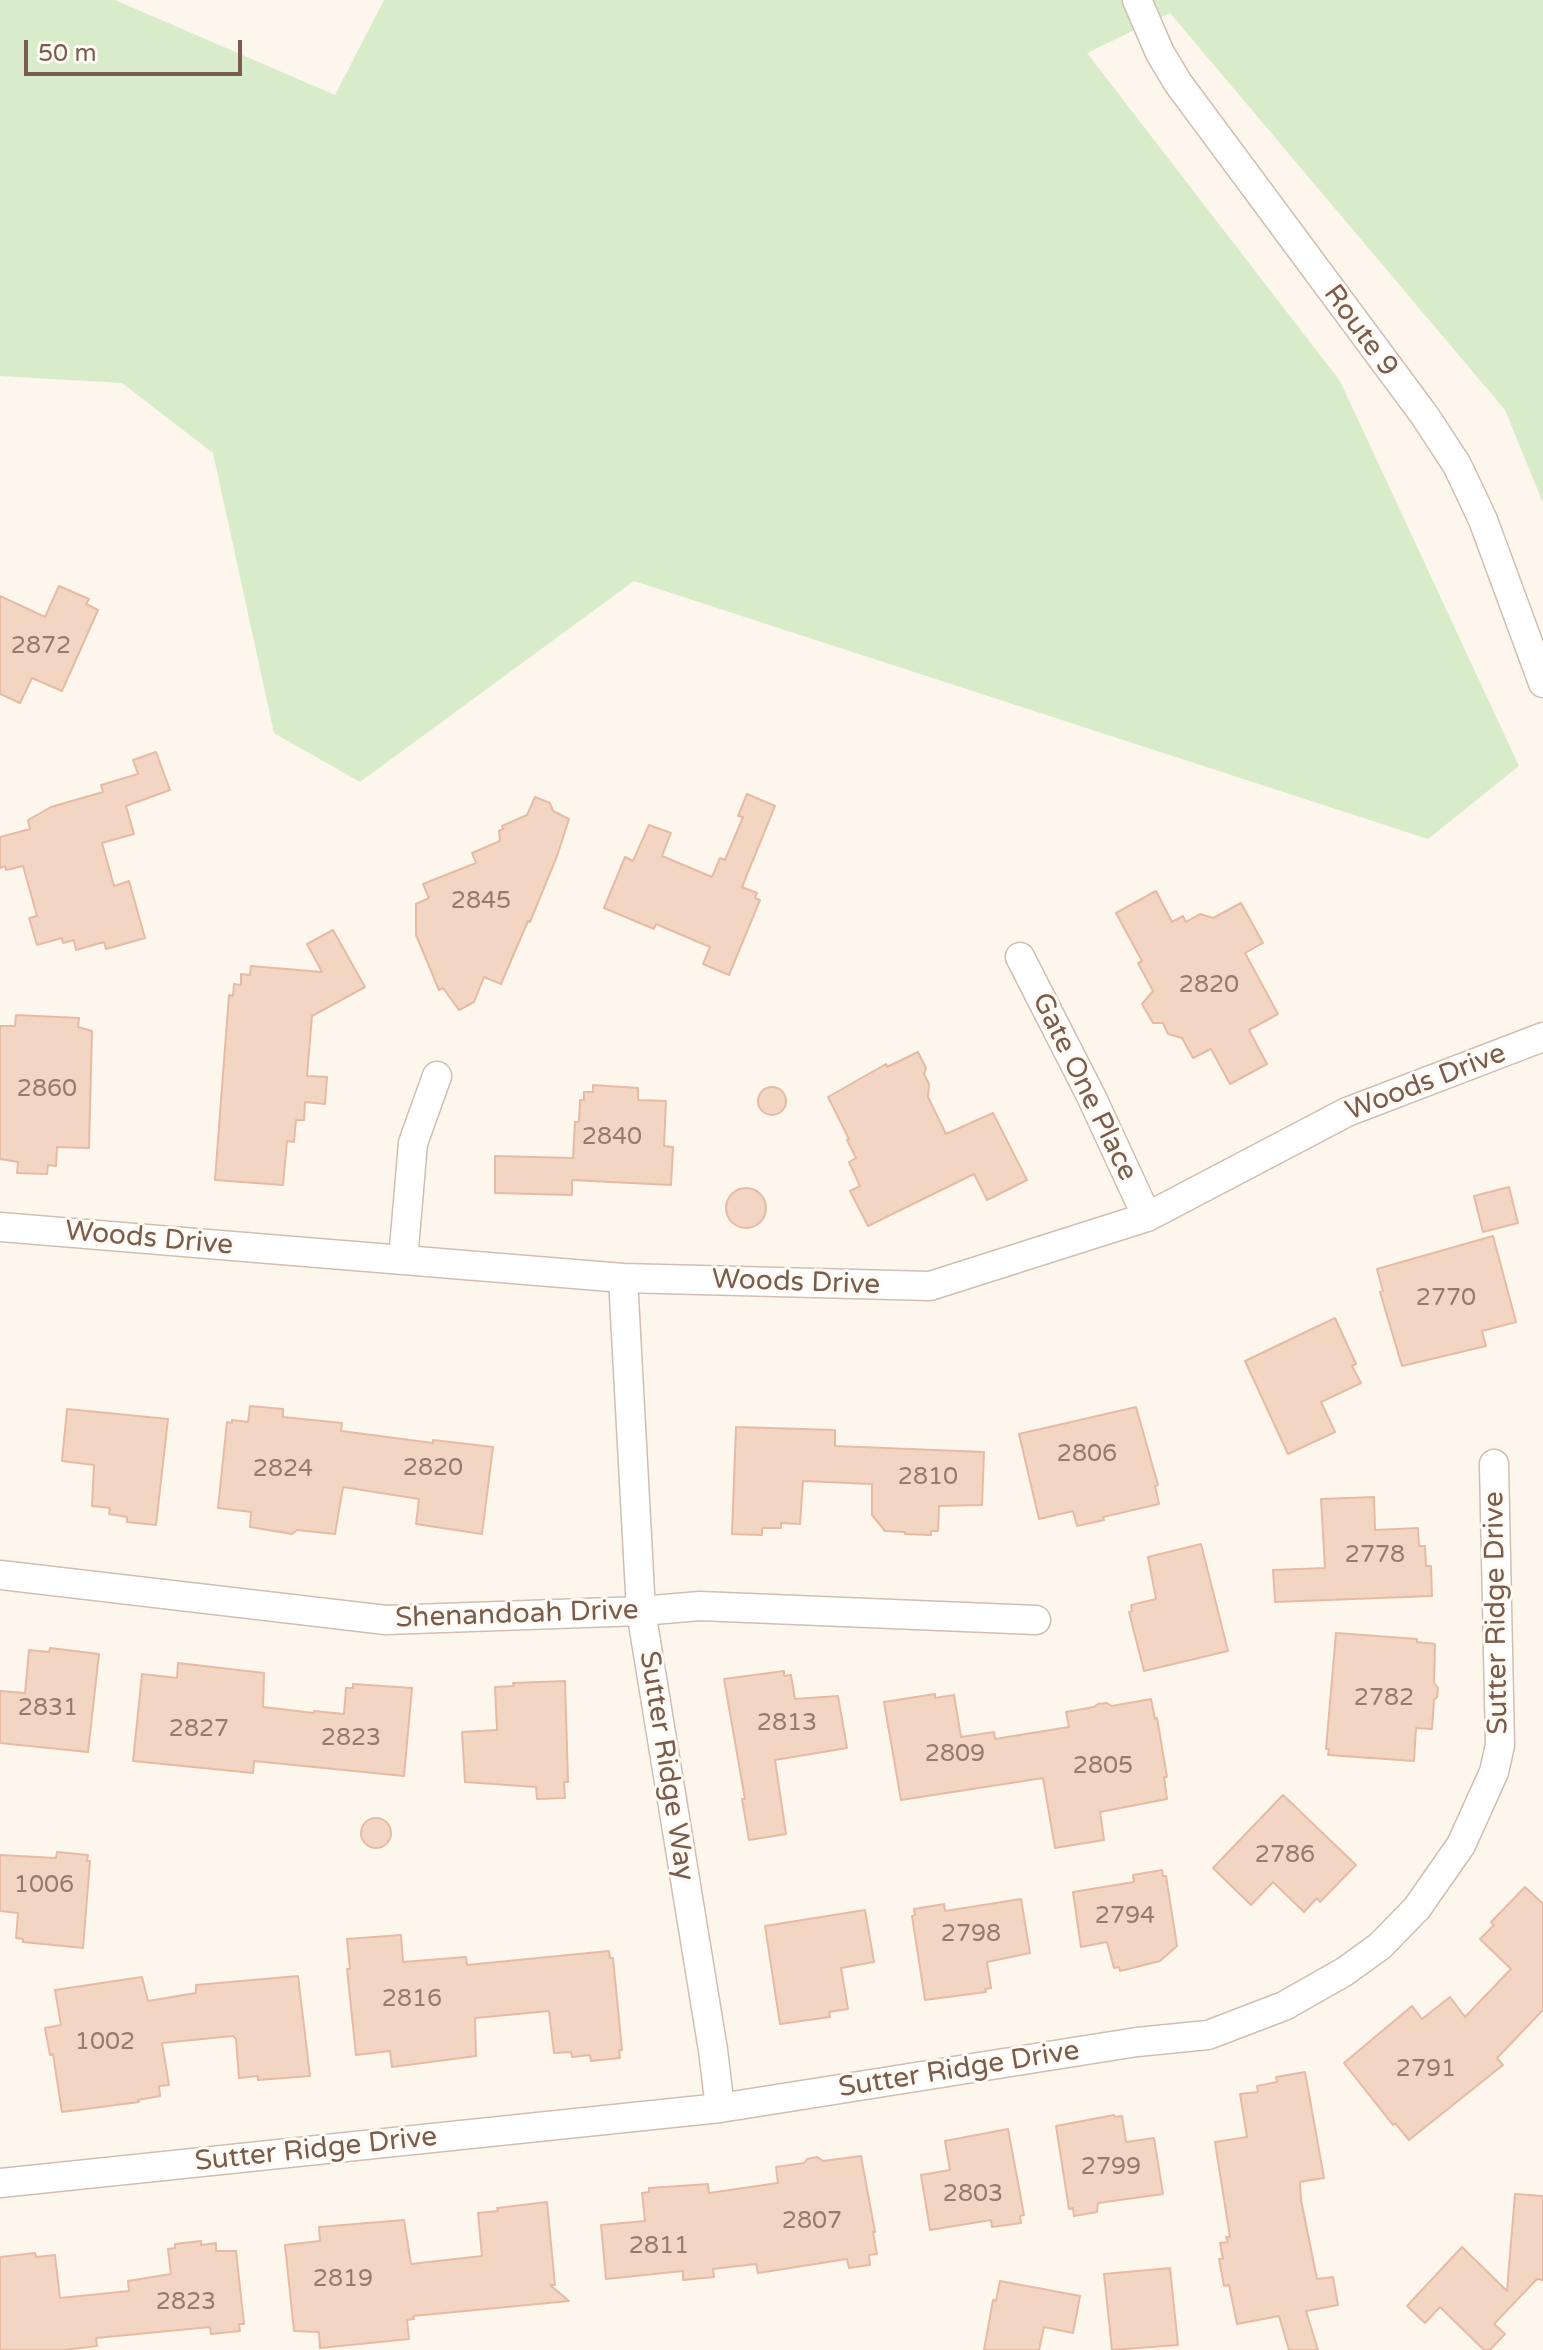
<!DOCTYPE html>
<style>
body{margin:0}
#map{position:relative;width:1543px;height:2350px;overflow:hidden;background:#fdf6ec;font-family:"Varela Round",sans-serif}
canvas{display:block}
.scale{position:absolute;left:24px;top:40px;width:218px;height:36px;box-sizing:border-box;border:4px solid #7a5c4d;border-top:0;padding-left:10px;font-size:24px;line-height:28px;white-space:nowrap;color:#7a5c4d;-webkit-text-stroke:6px #fffaf3;paint-order:stroke}
</style>
<div id="map">
<canvas width="1543" height="2350"></canvas>
<div class="scale">50 m</div>
</div>
<script>
const ctx = document.querySelector('canvas').getContext('2d');
ctx.lineJoin = 'round';
function paint(path, color) {
  ctx.fillStyle = color;
  ctx.fill(path, 'evenodd');
}
function poly(rows) {
  const path = new Path2D();
  for (const r of rows) {
    if (r.length === 3) {
      path.moveTo(r[0] + r[2], r[1]);
      path.arc(r[0], r[1], r[2], 0, 2 * Math.PI);
      continue;
    }
    path.moveTo(r[0], r[1]);
    for (let i = 2; i < r.length; i += 2) path.lineTo(r[i], r[i + 1]);
  }
  return path;
}
function trace(path, color, width, dash) {
  ctx.strokeStyle = color;
  ctx.lineWidth = width;
  ctx.lineCap = dash ? 'butt' : 'round';
  ctx.setLineDash(dash || []);
  ctx.stroke(path);
}
function label(font, color, halo, rows, align = 'center') {
  ctx.font = font + ' "Varela Round",sans-serif';
  ctx.lineWidth = 6;
  ctx.setLineDash([]);
  ctx.textBaseline = 'middle';
  ctx.strokeStyle = halo;
  ctx.fillStyle = color;
  for (const [text, x, y, turn = 0] of rows) {
    ctx.save();
    ctx.translate(x, y);
    ctx.rotate((+turn || 0) * Math.PI / 180);
    ctx.textAlign = isNaN(turn) ? turn : align;
    if (halo) ctx.strokeText(text, 0, 0);
    ctx.fillText(text, 0, 0);
    ctx.restore();
  }
}
paint(poly([
 [0,0,115,0,335,95,384,0,1543,0,1543,503,1505,410,1170,13,1087,53,1340,381,1519,766,1428,839,634,581,360,782,274,733,213,453,122,383,0,376]
]), '#d8ecc9');
const building = poly([
 [59,586,89,599,86,604,98,610,62,691,32,678,20,703,0,694,0,596,45,617,59,586],
 [156,752,170,790,126,806,134,834,102,843,114,886,129,881,145,938,106,949,104,942,76,950,74,940,63,943,62,938,37,945,29,918,37,916,23,866,6,870,5,866,0,868,0,837,30,829,28,820,51,807,103,792,101,785,138,774,133,760,156,752],
 [747,794,775,806,742,887,757,893,755,898,760,900,729,975,703,964,710,947,656,924,654,929,604,908,625,857,633,861,649,825,671,833,662,856,712,877,720,858,725,860,743,817,738,816,747,794],
 [535,797,550,803,553,811,569,819,557,856,530,922,528,921,501,984,484,977,474,1002,459,1010,443,988,439,990,416,935,416,904,429,898,423,884,476,863,472,853,500,841,499,831,503,829,502,826,527,815,535,797],
 [1156,891,1172,922,1183,916,1186,922,1200,914,1213,918,1241,903,1263,943,1245,953,1278,1014,1249,1030,1267,1064,1230,1084,1211,1049,1193,1058,1182,1038,1168,1034,1163,1023,1153,1023,1142,1004,1153,991,1138,963,1142,961,1116,913,1156,891],
 [333,930,365,987,312,1016,307,1076,327,1077,325,1104,305,1102,304,1120,296,1120,294,1142,287,1141,283,1185,215,1180,229,995,233,996,234,984,241,985,241,974,250,975,251,966,322,972,307,944,333,930],
 [16,1015,79,1018,78,1027,92,1031,89,1148,57,1147,56,1166,48,1165,47,1174,17,1173,18,1162,0,1159,0,1026,15,1026,16,1015],
 [918,1052,926,1068,924,1074,929,1084,928,1097,946,1134,993,1113,1027,1180,987,1200,974,1174,868,1226,850,1191,860,1186,849,1162,856,1158,847,1140,849,1139,828,1097,886,1064,887,1067,918,1052],
 [593,1085,638,1088,638,1100,666,1101,664,1146,673,1147,671,1185,572,1180,572,1195,495,1193,495,1156,573,1158,575,1122,579,1122,580,1100,584,1100,584,1092,593,1092,593,1085],
 [772,1101,14],
 [1509,1187,1518,1223,1483,1232,1474,1196,1509,1187],
 [746,1208,20],
 [1493,1236,1516,1322,1482,1331,1486,1346,1402,1366,1380,1292,1383,1291,1377,1269,1493,1236],
 [1335,1318,1356,1364,1352,1366,1361,1383,1321,1402,1335,1432,1288,1454,1245,1361,1335,1318],
 [250,1406,283,1409,283,1417,342,1423,341,1431,433,1443,433,1440,493,1447,482,1534,416,1524,419,1499,343,1487,335,1534,297,1530,292,1534,250,1527,251,1512,218,1508,227,1422,232,1423,232,1420,248,1422,250,1406],
 [1136,1407,1158,1485,1155,1486,1159,1504,1103,1517,1104,1520,1077,1526,1073,1511,1039,1519,1019,1434,1136,1407],
 [67,1409,168,1419,156,1525,127,1522,127,1517,109,1514,110,1508,92,1506,94,1465,62,1461,67,1409],
 [736,1427,835,1430,835,1446,984,1452,982,1505,939,1506,938,1531,931,1531,931,1535,905,1534,905,1532,885,1531,872,1515,872,1484,803,1481,800,1524,781,1523,781,1528,762,1528,762,1535,732,1534,736,1427],
 [1374,1497,1375,1530,1418,1528,1419,1546,1425,1546,1426,1566,1431,1566,1432,1596,1275,1602,1273,1570,1325,1568,1321,1499,1374,1497],
 [1201,1544,1228,1651,1144,1671,1129,1612,1132,1611,1131,1605,1156,1599,1148,1557,1201,1544],
 [1336,1633,1417,1639,1417,1642,1435,1644,1434,1683,1438,1688,1437,1697,1434,1700,1432,1729,1416,1728,1414,1761,1328,1755,1329,1749,1326,1749,1336,1633],
 [50,1648,99,1654,88,1752,0,1743,0,1691,25,1693,29,1650,49,1652,50,1648],
 [178,1663,264,1673,263,1707,314,1713,314,1711,344,1714,346,1688,353,1688,353,1684,412,1688,404,1776,254,1761,253,1773,133,1761,142,1674,177,1678,178,1663],
 [784,1671,784,1676,791,1675,795,1699,838,1696,847,1748,775,1760,786,1834,749,1840,742,1799,745,1799,724,1679,784,1671],
 [565,1681,568,1782,564,1782,565,1798,537,1799,536,1787,465,1782,462,1732,497,1730,495,1687,514,1686,513,1683,565,1681],
 [935,1694,935,1698,954,1695,961,1737,994,1732,995,1739,1069,1727,1066,1712,1094,1707,1098,1704,1107,1703,1112,1706,1151,1699,1155,1719,1157,1718,1167,1777,1164,1777,1167,1799,1100,1812,1104,1840,1055,1848,1043,1778,901,1800,884,1702,935,1694],
 [1283,1795,1356,1865,1320,1902,1317,1898,1304,1912,1273,1882,1251,1905,1213,1868,1283,1795],
 [376,1833,15],
 [57,1852,88,1855,87,1861,90,1861,83,1948,23,1942,23,1939,16,1938,18,1913,0,1911,0,1855,56,1858,57,1852],
 [1162,1870,1163,1876,1166,1876,1177,1946,1160,1961,1120,1971,1119,1967,1114,1968,1107,1942,1081,1947,1073,1892,1134,1882,1133,1875,1162,1870],
 [1525,1887,1543,1904,1543,2010,1497,2058,1503,2065,1409,2140,1395,2123,1393,2125,1344,2063,1412,2006,1422,2019,1450,1997,1465,2017,1511,1969,1480,1939,1494,1925,1491,1922,1525,1887],
 [1021,1899,1030,1953,987,1962,991,1988,985,1989,986,1992,925,2000,912,1916,915,1915,914,1909,944,1904,945,1911,1021,1899],
 [865,1910,874,1962,841,1968,848,2009,829,2012,830,2017,780,2024,765,1926,865,1910],
 [401,1935,403,1962,466,1957,467,1965,609,1951,610,1958,613,1958,622,2050,619,2050,620,2058,591,2061,590,2055,572,2057,571,2052,554,2053,549,2011,475,2018,476,2056,392,2067,390,2051,356,2055,347,1969,350,1969,347,1939,401,1935],
 [298,1976,310,2076,258,2080,258,2076,239,2078,236,2039,233,2036,162,2043,169,2085,159,2086,160,2096,138,2100,139,2102,62,2112,53,2054,50,2055,45,2028,61,2025,55,1990,142,1977,148,2001,196,1993,196,1985,298,1976],
 [1305,2072,1324,2178,1300,2182,1301,2200,1317,2279,1333,2277,1338,2305,1306,2311,1318,2350,1289,2350,1279,2316,1237,2324,1229,2285,1224,2286,1219,2259,1223,2259,1220,2243,1228,2242,1226,2237,1230,2237,1215,2142,1247,2137,1240,2094,1258,2092,1257,2086,1277,2082,1276,2077,1305,2072],
 [1114,2115,1115,2117,1122,2116,1126,2142,1154,2138,1163,2194,1098,2203,1097,2212,1074,2216,1073,2208,1069,2209,1056,2126,1114,2115],
 [1008,2129,1024,2215,1020,2216,1021,2223,992,2227,991,2220,930,2230,921,2175,950,2170,945,2141,1008,2129],
 [861,2156,875,2232,873,2232,877,2254,869,2255,870,2265,849,2268,847,2259,758,2273,756,2264,713,2269,714,2277,683,2280,683,2271,606,2279,601,2225,645,2221,642,2193,649,2192,649,2188,708,2184,709,2193,778,2183,776,2167,804,2163,807,2159,817,2157,823,2161,861,2156],
 [1515,2194,1543,2196,1543,2280,1537,2279,1494,2324,1505,2334,1490,2350,1484,2350,1440,2307,1425,2323,1407,2306,1462,2247,1507,2291,1515,2194],
 [547,2202,555,2285,550,2285,569,2301,413,2316,414,2319,407,2320,409,2339,320,2348,319,2332,294,2331,285,2245,320,2241,319,2227,404,2220,411,2264,482,2256,478,2213,498,2211,497,2208,547,2202],
 [201,2241,201,2245,216,2243,216,2251,236,2251,244,2324,239,2324,240,2331,211,2334,210,2327,96,2338,97,2346,64,2350,0,2350,0,2257,35,2253,36,2257,55,2255,60,2298,129,2291,128,2281,171,2274,168,2249,175,2248,175,2244,201,2241],
 [1170,2268,1178,2345,1112,2350,1104,2274,1170,2268],
 [1000,2281,1080,2296,1073,2333,1044,2327,1039,2350,984,2350,993,2300,996,2301,1000,2281]
]);
paint(building, '#f3d5c3');
trace(building, '#e6bba3', 2);
const minor = poly([
 [1137,0,1160,53,1178,83,1425,416,1457,465,1483,520,1543,683],
 [1020,957,1091,1096,1147,1217],
 [0,1227,623,1278,930,1286,1147,1217,1347,1112,1543,1037],
 [403,1260,413,1143,437,1076],
 [623,1278,641,1611,713,2050,720,2108],
 [0,1575,386,1620,641,1611,700,1606,1036,1620],
 [0,2183,720,2108,1137,2042,1208,2035,1284,2006,1344,1972,1380,1946,1417,1908,1461,1845,1494,1772,1500,1745,1494,1464]
]);
trace(minor, '#d1beb0', 31);
trace(minor, '#fff', 28);
label('24px', '#987a6a', null, [
 ["2872",41,647],
 ["2845",481,902],
 ["2820",1209,986],
 ["2860",47,1090],
 ["2840",612,1138],
 ["2770",1446,1299],
 ["2806",1087,1455],
 ["2820",433,1469],
 ["2824",283,1470],
 ["2810",928,1478],
 ["2778",1375,1556],
 ["2782",1384,1699],
 ["2831",48,1709],
 ["2813",787,1724],
 ["2827",199,1730],
 ["2823",351,1739],
 ["2809",955,1755],
 ["2805",1103,1767],
 ["2786",1285,1856],
 ["1006",44,1886],
 ["2794",1125,1917],
 ["2798",971,1935],
 ["2816",412,2000],
 ["1002",105,2043],
 ["2791",1426,2070],
 ["2799",1111,2168],
 ["2803",973,2195],
 ["2807",812,2222],
 ["2811",659,2247],
 ["2819",343,2280],
 ["2823",186,2303]
]);
label('28px', '#7a5c4d', '#fffaf3', [
 ["Route 9",1360,331,54],
 ["Woods Drive",1426,1083,-21],
 ["Gate One Place",1084,1087,64],
 ["Woods Drive",149,1239,5],
 ["Woods Drive",796,1283,2],
 ["Sutter Ridge Drive",1497,1613,-91],
 ["Shenandoah Drive",517,1615,-2],
 ["Sutter Ridge Way",666,1766,81],
 ["Sutter Ridge Drive",959,2070,-9],
 ["Sutter Ridge Drive",316,2150,-6]
]);
</script>
